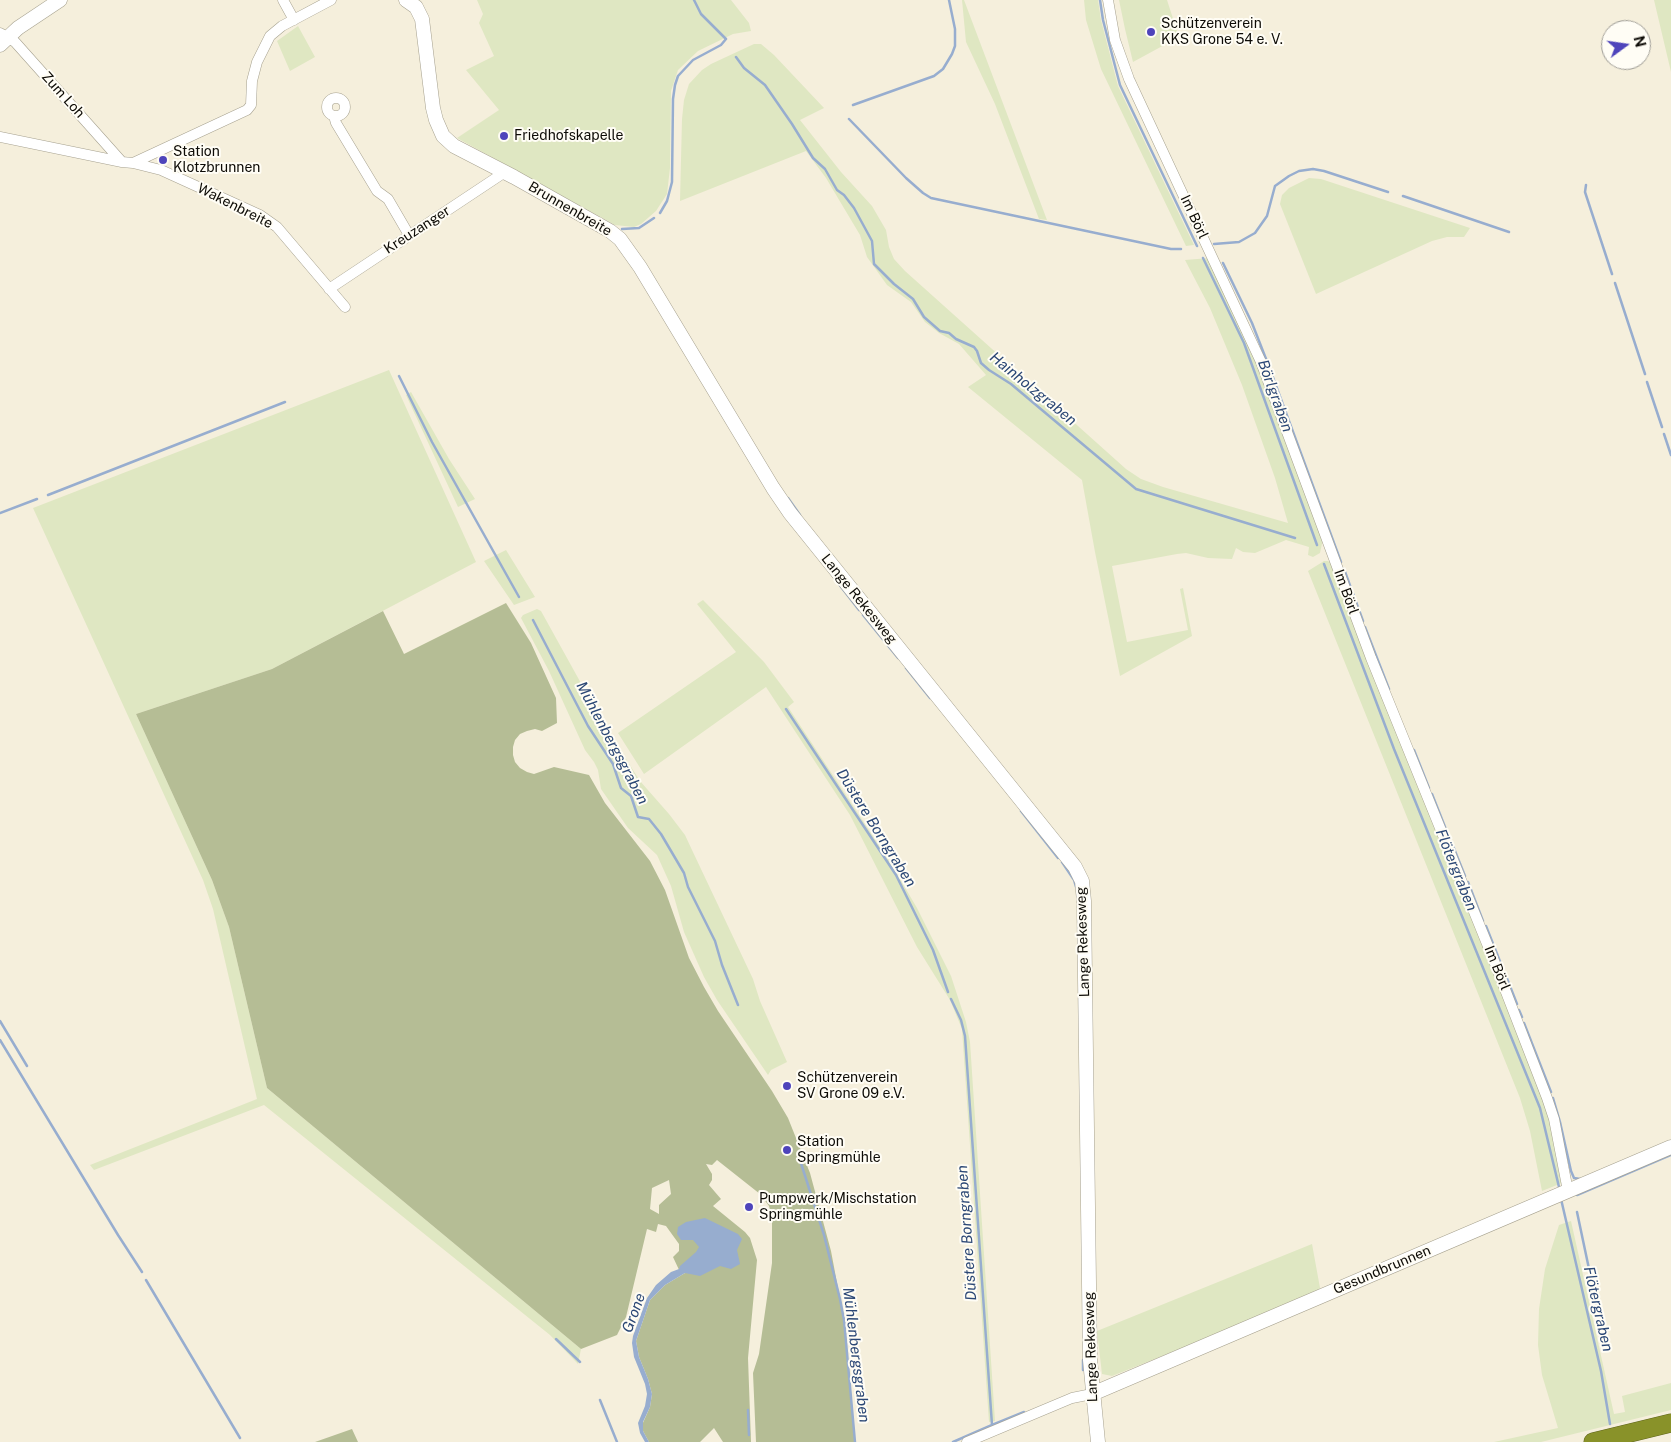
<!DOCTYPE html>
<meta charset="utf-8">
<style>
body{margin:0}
#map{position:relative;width:1671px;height:1442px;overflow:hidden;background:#f5efdc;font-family:"Public Sans",sans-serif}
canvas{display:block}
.north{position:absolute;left:1601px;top:20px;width:50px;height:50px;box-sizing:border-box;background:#fffdf5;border:1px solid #9e9c95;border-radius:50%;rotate:76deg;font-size:14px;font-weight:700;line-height:20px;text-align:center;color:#0d0b06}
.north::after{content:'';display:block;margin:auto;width:18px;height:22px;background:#4e44bb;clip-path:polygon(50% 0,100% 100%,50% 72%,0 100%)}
</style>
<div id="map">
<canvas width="1671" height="1442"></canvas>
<div class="north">N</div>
</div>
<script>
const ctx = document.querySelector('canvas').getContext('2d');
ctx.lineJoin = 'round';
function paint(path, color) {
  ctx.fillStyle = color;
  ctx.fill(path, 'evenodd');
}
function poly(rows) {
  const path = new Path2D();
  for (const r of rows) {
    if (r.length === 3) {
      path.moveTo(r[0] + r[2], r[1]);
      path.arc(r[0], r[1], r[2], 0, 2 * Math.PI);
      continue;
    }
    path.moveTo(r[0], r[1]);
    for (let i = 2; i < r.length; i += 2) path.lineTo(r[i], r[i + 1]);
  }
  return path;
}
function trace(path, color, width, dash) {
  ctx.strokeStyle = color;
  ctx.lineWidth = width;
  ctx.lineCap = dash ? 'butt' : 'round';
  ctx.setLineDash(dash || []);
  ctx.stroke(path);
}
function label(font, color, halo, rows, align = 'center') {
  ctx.font = font + ' "Public Sans",sans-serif';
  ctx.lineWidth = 4;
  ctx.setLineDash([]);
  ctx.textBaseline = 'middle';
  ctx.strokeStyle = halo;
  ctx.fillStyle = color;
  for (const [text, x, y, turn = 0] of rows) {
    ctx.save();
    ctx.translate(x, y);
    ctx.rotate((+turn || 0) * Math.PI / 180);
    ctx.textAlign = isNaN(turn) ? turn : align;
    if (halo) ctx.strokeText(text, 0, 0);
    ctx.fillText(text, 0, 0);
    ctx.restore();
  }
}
paint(poly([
 [477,0,731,0,749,23,751,31,733,34,698,51,678,70,671,91,670,168,667,194,656,211,641,224,634,227,615,225,457,138,499,110,466,70,494,56,479,23,483,14],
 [962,0,964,0,1047,220,1039,219,995,104,966,42],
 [1084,0,1098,0,1101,20,1118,86,1194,245,1186,246,1101,69,1086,20],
 [1119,0,1167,0,1179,37,1133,62,1125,29],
 [1654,0,1671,0,1671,72],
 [298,26,315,57,290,71,277,41],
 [754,44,761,44,774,55,824,108,800,120,841,172,872,206,886,230,889,247,894,259,905,271,1126,469,1141,479,1163,487,1288,523,1275,478,1242,385,1210,308,1185,260,1210,258,1236,309,1323,539,1320,553,1313,557,1308,555,1309,547,1286,540,1255,553,1243,552,1236,548,1232,559,1208,558,1186,553,1177,554,1112,566,1127,642,1188,630,1180,589,1183,588,1192,636,1120,676,1095,552,1082,480,968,387,986,375,959,344,939,333,925,322,911,302,887,285,867,257,860,235,826,178,806,151,680,201,682,119,684,100,689,84,702,70,711,64],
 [1309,178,1321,179,1470,228,1464,237,1447,237,1432,241,1316,294,1280,204,1282,195,1289,188],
 [389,370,476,562,272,669,136,714,212,880,229,927,267,1088,581,1349,578,1364,550,1335,264,1105,94,1170,90,1165,257,1099,213,909,203,880,33,508],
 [411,392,449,459,475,499,458,507,406,395],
 [506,550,535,597,514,605,484,561],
 [1324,561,1328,561,1333,565,1547,1107,1562,1183,1542,1191,1530,1131,1520,1098,1308,571],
 [703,600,764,662,794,702,788,707,890,862,917,908,951,976,966,1022,970,1042,995,1421,989,1422,962,1029,950,1000,917,947,850,815,766,687,644,774,618,733,736,652,697,604],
 [537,609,541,611,603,723,640,781,669,814,685,835,692,850,753,979,760,1001,787,1062,771,1070,768,1075,717,1000,704,977,684,932,671,886,657,855,628,828,601,789,598,770,594,762,585,750,549,671,521,618,523,615],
 [1571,1221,1614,1414,1625,1412,1622,1396,1671,1383,1671,1410,1541,1442,1494,1442,1558,1428,1542,1375,1538,1345,1539,1309,1545,1269,1559,1225],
 [1312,1244,1320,1288,1313,1296,1112,1376,1102,1374,1097,1331]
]), '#dfe7c2');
paint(poly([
 [506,603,531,643,556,698,557,723,542,731,535,729,527,731,520,734,515,740,513,747,513,755,515,762,520,768,527,772,534,774,554,767,589,775,605,803,650,861,665,890,689,958,704,987,718,1011,772,1091,788,1118,810,1173,831,1251,844,1320,855,1442,756,1442,753,1373,759,1354,772,1263,772,1217,769,1206,760,1194,717,1160,712,1165,706,1164,712,1174,712,1180,709,1185,721,1199,713,1206,745,1232,750,1238,757,1260,748,1358,751,1442,723,1442,714,1428,700,1442,649,1442,643,1431,642,1425,650,1407,652,1394,648,1379,639,1357,636,1341,650,1300,665,1285,685,1273,680,1272,673,1257,679,1251,679,1244,666,1226,658,1224,656,1232,647,1229,626,1317,617,1335,581,1349,267,1088,229,927,212,880,136,714,272,669,383,611,404,654],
 [669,1180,671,1194,659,1205,659,1214,650,1209,652,1188],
 [352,1429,358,1442,315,1442]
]), '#b5bd95');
paint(poly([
 [705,1218,738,1234,742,1239,737,1250,740,1264,731,1269,720,1266,700,1276,685,1273,665,1285,650,1300,636,1341,639,1357,648,1379,652,1394,650,1407,643,1422,643,1431,649,1442,645,1442,640,1433,638,1423,645,1406,647,1394,645,1384,634,1357,632,1343,633,1336,647,1298,656,1285,671,1272,679,1269,680,1266,696,1252,699,1247,693,1240,681,1240,677,1234,678,1227,686,1222]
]), '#97adcf');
trace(poly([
 [1100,0,1103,20,1120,85,1197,246],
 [736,57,744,68,765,85,792,124,813,158,825,169,837,190,844,195,854,208,872,241,874,264,894,284,913,299,924,317,940,331,949,333,956,339,974,347,977,351,981,363,989,370,1011,384,1136,489,1295,538],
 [853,105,934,76,943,69,952,54,955,46,955,29,949,0],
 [849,119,906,178,923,193,931,198,1171,249,1181,249],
 [1586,185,1585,192,1612,274],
 [1403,196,1509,232],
 [660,213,667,201,672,182,673,99,675,85,678,76,693,60,721,45,726,39,701,14,694,0],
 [622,229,639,228,654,218],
 [1214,244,1239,242,1255,233,1267,216,1275,186,1289,176,1299,171,1313,169,1324,171,1388,192],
 [1203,258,1244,343,1317,545],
 [1223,263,1252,323,1268,364,1341,562],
 [1615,283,1645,374],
 [399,376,432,442,519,597],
 [1647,382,1662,427],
 [1664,434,1671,455],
 [48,495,285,402],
 [788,498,800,515],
 [0,513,37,499],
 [1324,564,1394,749,1540,1108,1559,1187],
 [1344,569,1363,621],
 [838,583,859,610],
 [863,615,898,658],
 [533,620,588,726,613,764,621,788,631,796,638,817,649,819,661,834,684,873,688,887,715,941,722,965,738,1005],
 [1365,627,1389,689],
 [906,668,930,698],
 [786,709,896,875,933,950,948,992],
 [1414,750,1429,788],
 [1432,794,1447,832],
 [1021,811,1058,858],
 [1451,841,1465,876],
 [1062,862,1074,880,1076,887],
 [1468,882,1483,921],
 [1486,926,1503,969],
 [1506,976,1517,1004],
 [951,999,961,1020,965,1036,992,1425,953,1442],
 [1519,1010,1522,1017],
 [0,1021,27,1066],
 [1524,1023,1551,1092],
 [0,1040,118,1235,142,1272],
 [1553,1098,1560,1122,1571,1171,1574,1178,1580,1179],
 [799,1157,824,1235,840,1299,844,1320,855,1442],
 [1577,1195,1671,1155],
 [1561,1199,1601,1371,1610,1424],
 [1577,1212,1600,1321,1607,1340],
 [146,1280,240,1438],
 [556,1339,580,1362],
 [1083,1360,1083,1370],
 [600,1400,617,1442],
 [748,1410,749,1435],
 [992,1425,1024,1412]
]), '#97adcf', 2.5);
const street = poly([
 [283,0,294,20],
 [1108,0,1115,40,1129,79,1261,362,1371,658,1494,961,1547,1098,1554,1119,1568,1191],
 [0,33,15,42,122,162],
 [336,107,9],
 [334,116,336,123,377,191,388,199,409,235],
 [0,137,122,162,133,163,161,170,260,215,277,227,345,307],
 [133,163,247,110,251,105,252,81,257,62,270,36,282,26,331,0],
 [329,289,505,172],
 [967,1442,1072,1398,1092,1394]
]);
const secondary = poly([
 [406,0,416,7,422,19,433,108,436,120,443,136,454,146,514,177,610,231,620,239,640,267,773,488,790,513,1075,867,1082,881,1084,901,1090,1360,1098,1442],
 [0,45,18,28,60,0],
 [1092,1394,1671,1147]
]);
const highway = poly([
 [1593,1442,1671,1423]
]);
trace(street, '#a6a18f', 11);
trace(secondary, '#a6a18f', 15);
trace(highway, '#5e631d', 19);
trace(street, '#fff', 10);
trace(secondary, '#fff', 14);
trace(highway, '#899229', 18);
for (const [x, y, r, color] of [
 [1151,32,5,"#4e44bb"],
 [504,136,5,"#4e44bb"],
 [163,160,5,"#4e44bb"],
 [787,1086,5,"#4e44bb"],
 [787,1150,5,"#4e44bb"],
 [749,1207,5,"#4e44bb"]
]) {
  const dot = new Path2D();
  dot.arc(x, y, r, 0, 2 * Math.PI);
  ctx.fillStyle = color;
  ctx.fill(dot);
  trace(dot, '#fffdf5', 2);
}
label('14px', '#0d0b06', '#fffdf5', [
 ["Schützenverein",1161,24],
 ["KKS Grone 54 e. V.",1161,40],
 ["Friedhofskapelle",514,136],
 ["Station",173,152],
 ["Klotzbrunnen",173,168],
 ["Schützenverein",797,1078],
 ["SV Grone 09 e.V.",797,1094],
 ["Station",797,1142],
 ["Springmühle",797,1158],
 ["Pumpwerk/Mischstation",759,1199],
 ["Springmühle",759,1215]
], 'left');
label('14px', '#0d0b06', '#fffdf5', [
 ["Zum Loh",63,95,48],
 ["Wakenbreite",235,206,27],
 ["Brunnenbreite",570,209,30],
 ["Im Börl",1194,217,65],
 ["Kreuzanger",417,230,-33],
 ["Im Börl",1346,592,70],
 ["Lange Rekesweg",859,599,51],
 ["Lange Rekesweg",1083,942,-92],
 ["Im Börl",1497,968,68],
 ["Gesundbrunnen",1382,1270,-23],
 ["Lange Rekesweg",1091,1347,-92]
]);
label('italic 15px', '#2b4775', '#fffdf5', [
 ["Hainholzgraben",1033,389,39],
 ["Börlgraben",1275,396,70],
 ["Mühlenbergsgraben",612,743,62],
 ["Düstere Borngraben",876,828,58],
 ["Flötergraben",1456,870,68],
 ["Düstere Borngraben",967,1233,-94],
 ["Flötergraben",1598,1309,77],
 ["Grone",634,1313,-70],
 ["Mühlenbergsgraben",856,1355,83]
]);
</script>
